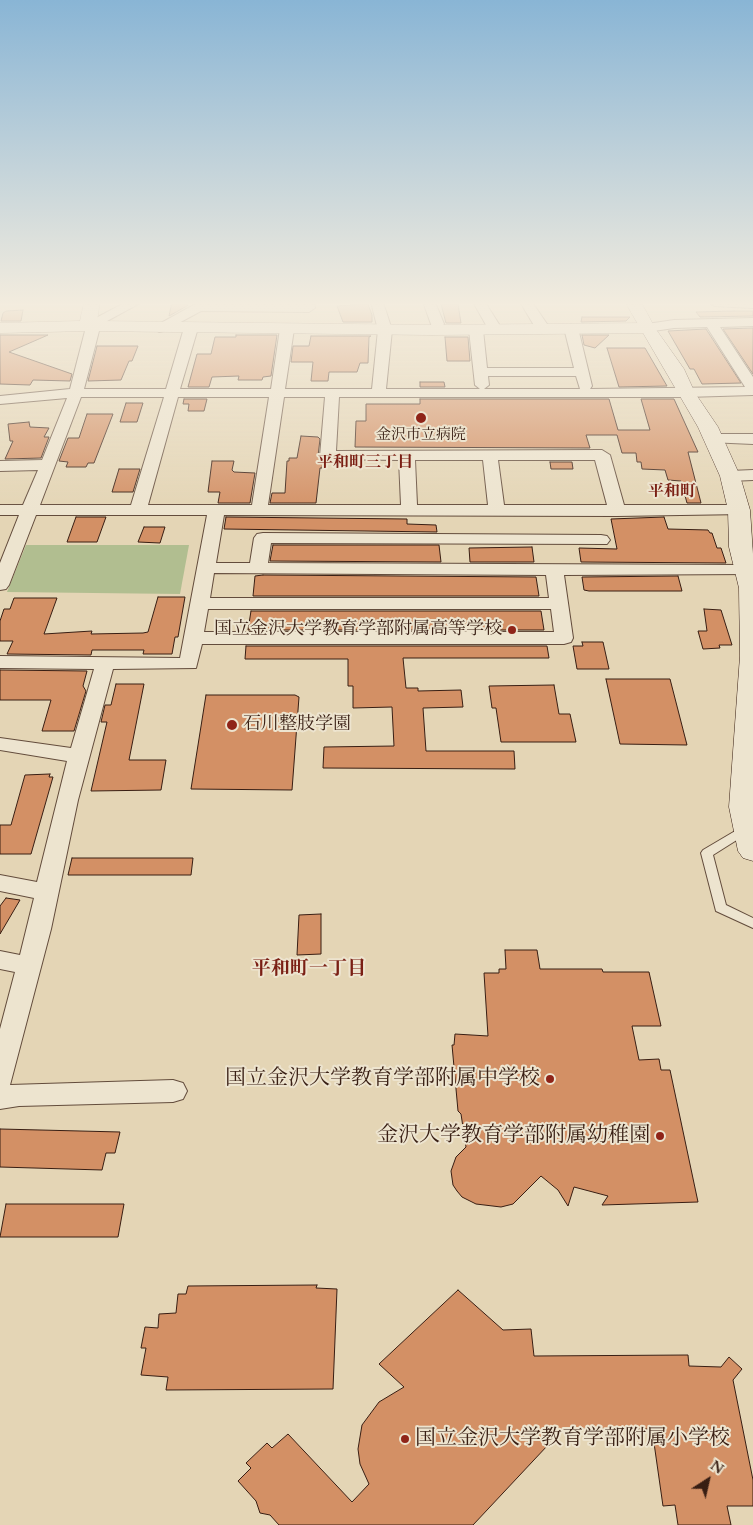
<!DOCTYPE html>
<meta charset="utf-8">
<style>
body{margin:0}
#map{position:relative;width:753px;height:1525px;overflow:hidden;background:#e4d5b5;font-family:Cardo,serif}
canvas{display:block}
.north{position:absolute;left:683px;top:1455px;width:50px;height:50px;-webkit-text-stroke:4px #ede4cf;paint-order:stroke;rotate:35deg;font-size:14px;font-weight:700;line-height:20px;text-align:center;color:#381e13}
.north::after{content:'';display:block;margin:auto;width:18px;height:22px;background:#381e13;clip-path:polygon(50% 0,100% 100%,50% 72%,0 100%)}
</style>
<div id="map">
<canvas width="753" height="1525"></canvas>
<div class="north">N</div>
</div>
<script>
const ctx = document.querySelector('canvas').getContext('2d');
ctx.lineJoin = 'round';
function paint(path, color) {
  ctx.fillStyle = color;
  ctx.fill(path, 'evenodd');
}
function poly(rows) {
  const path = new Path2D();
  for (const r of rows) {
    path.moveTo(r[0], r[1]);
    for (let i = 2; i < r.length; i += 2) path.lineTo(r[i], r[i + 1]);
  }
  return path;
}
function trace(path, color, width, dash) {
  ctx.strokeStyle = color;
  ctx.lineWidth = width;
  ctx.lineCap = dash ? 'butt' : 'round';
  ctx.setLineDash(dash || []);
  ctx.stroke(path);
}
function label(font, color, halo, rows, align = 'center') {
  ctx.font = font + ' Cardo,"Noto Serif JP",serif';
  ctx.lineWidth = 4;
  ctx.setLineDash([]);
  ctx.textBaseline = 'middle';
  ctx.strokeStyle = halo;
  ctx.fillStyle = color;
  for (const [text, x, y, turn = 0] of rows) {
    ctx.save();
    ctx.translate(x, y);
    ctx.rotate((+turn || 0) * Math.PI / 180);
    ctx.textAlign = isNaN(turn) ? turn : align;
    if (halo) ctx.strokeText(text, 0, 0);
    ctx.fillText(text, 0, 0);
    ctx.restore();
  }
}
paint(poly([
 [26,545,189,545,180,594,7,592]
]), '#b1be90');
const building = poly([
 [172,302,189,302,187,306,169,316,172,302],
 [368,304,372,315,372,322,343,322,337,306,368,304],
 [441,304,458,304,461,323,446,323,441,304],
 [23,310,21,321,1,321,3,313,6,311,23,310],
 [734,311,753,311,753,316,700,317,696,312,734,311],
 [582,317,630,317,626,321,581,322,582,317],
 [753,328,753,374,723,329,753,328],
 [706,329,741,383,702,384,694,369,690,369,668,331,706,329],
 [0,335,48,335,9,352,72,374,70,381,33,380,30,385,0,384,0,335],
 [236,335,277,335,271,376,263,377,262,380,238,380,239,376,212,377,209,387,188,387,197,354,211,354,215,337,236,337,236,335],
 [582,335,609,335,595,348,584,345,582,335],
 [311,336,371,336,369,337,368,363,360,363,357,372,329,372,328,381,311,381,313,362,291,362,293,346,309,346,311,336],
 [445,337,468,337,470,361,447,361,445,337],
 [97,346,138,346,132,361,129,361,121,380,88,381,97,346],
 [607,348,645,348,667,386,619,387,607,348],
 [420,382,444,382,445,387,420,387,420,382],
 [184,399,207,399,204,411,188,411,189,404,183,404,184,399],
 [420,399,609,399,618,430,650,430,641,399,674,399,698,452,688,452,701,503,687,503,681,481,668,480,665,470,642,469,641,462,637,462,636,453,622,453,617,435,586,435,590,448,355,447,356,421,366,421,366,404,420,404,420,399],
 [126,403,143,403,137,422,120,422,126,403],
 [87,414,113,414,94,463,88,463,86,467,66,467,68,462,59,461,68,438,79,438,87,414],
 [29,422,30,427,49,428,44,437,49,437,41,458,5,459,13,441,10,441,8,424,29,422],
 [301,436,318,437,320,439,318,456,323,461,322,468,320,468,316,503,270,503,272,493,285,493,287,461,289,461,289,458,297,458,301,436],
 [212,461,234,461,232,470,234,472,255,473,250,503,218,503,220,492,208,492,212,461],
 [550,462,572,462,573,469,551,469,550,462],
 [119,469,140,469,133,492,112,492,119,469],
 [76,517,106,517,97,542,67,542,76,517],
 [226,517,407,519,407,524,436,525,437,532,224,529,226,517],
 [664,517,668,529,708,530,710,533,712,533,717,548,721,548,726,563,581,562,579,548,617,549,611,519,664,517],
 [144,527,165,527,160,543,138,542,144,527],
 [273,545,439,545,441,562,270,561,273,545],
 [532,547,534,562,470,562,469,548,532,547],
 [263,575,536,577,539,596,253,596,255,576,263,575],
 [678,576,682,591,589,591,584,590,582,577,678,576],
 [158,597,185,597,178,637,175,637,172,654,143,654,144,650,92,650,91,655,7,654,13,641,0,641,0,621,4,609,10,609,14,598,57,598,44,634,92,631,91,634,143,633,148,632,158,597],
 [704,609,721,610,732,645,719,645,720,648,703,649,698,631,707,631,704,609],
 [251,611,541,611,544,630,248,630,251,611],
 [582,642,603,642,609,669,577,669,573,646,583,646,582,642],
 [246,646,547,646,549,658,403,658,406,688,418,688,418,691,461,690,463,707,423,708,426,751,514,751,515,769,323,768,324,747,394,746,392,707,353,708,353,686,348,686,348,659,245,659,246,646],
 [0,670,87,671,83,686,86,691,74,731,42,731,51,700,0,700,0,670],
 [606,679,670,679,687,745,620,744,606,679],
 [116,684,144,684,129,760,166,760,161,790,91,791,107,722,101,722,105,705,111,705,116,684],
 [554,685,559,714,570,714,576,742,501,742,496,708,492,708,489,686,554,685],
 [206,695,295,695,299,697,292,790,191,789,206,695],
 [50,774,49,777,53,777,31,854,0,854,0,825,11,825,25,775,50,774],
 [72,858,193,858,191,875,68,875,72,858],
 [6,898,20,900,0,934,0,906,6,898],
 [321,914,321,954,297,955,299,915,321,914],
 [505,950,537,950,540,969,602,969,603,972,649,972,661,1026,632,1026,639,1060,659,1059,661,1070,670,1070,698,1202,602,1205,608,1196,574,1187,568,1206,558,1190,541,1176,513,1204,501,1207,476,1204,462,1197,457,1191,453,1185,451,1171,456,1157,466,1147,461,1114,458,1111,452,1045,454,1045,455,1034,488,1036,484,973,499,973,499,969,506,969,505,950],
 [0,1129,120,1132,115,1153,106,1153,102,1170,0,1167,0,1129],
 [6,1204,124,1204,118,1237,0,1237,6,1204],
 [317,1285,316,1288,337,1289,333,1389,166,1390,168,1377,141,1375,146,1348,141,1348,145,1327,158,1328,159,1314,176,1313,178,1294,186,1294,188,1286,317,1285],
 [458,1290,503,1330,531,1329,534,1356,688,1355,689,1366,721,1367,729,1357,742,1369,733,1380,753,1480,753,1506,727,1506,731,1525,678,1525,675,1505,663,1506,652,1429,563,1429,473,1525,279,1525,270,1515,260,1513,256,1501,238,1481,251,1468,246,1463,267,1443,272,1448,288,1434,352,1502,369,1484,360,1464,358,1449,362,1425,379,1402,404,1387,379,1364,458,1290]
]);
paint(building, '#d39065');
trace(building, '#381e13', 1);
const service = poly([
 [747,824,753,828,751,831,713,855,726,905,753,918,753,928,716,911,701,853,703,850,747,824]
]);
const minor = poly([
 [126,302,142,302,96,327,99,331,84,389,166,389,184,328,191,324,198,328,180,389,271,389,280,329,287,325,294,329,285,389,372,389,378,330,371,302,383,302,392,330,386,389,480,389,475,385,469,330,476,326,483,330,487,368,574,368,564,328,571,324,578,328,592,386,590,389,745,387,707,327,674,328,647,332,640,328,647,324,674,320,753,318,753,326,720,327,753,377,753,395,686,397,339,397,336,451,602,450,610,455,624,505,739,505,745,506,747,510,745,514,617,516,224,515,216,563,250,563,254,538,257,534,263,533,601,535,607,536,610,540,607,544,271,543,268,563,747,565,753,566,753,574,564,575,573,638,571,642,564,644,202,644,196,668,113,669,78,800,51,929,10,1085,173,1080,183,1083,187,1091,183,1099,173,1102,19,1106,0,1109,0,1029,15,972,0,969,0,951,20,955,34,898,0,891,0,875,37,882,67,761,0,750,0,738,71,748,94,669,0,668,0,656,180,658,207,515,36,515,9,585,6,589,0,590,0,563,19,515,0,515,0,505,23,505,38,470,0,471,0,461,42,460,67,398,0,404,0,396,70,389,85,331,81,326,126,302],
 [488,376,576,376,580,389,484,389,489,385,488,376],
 [81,397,164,397,131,505,40,505,81,397],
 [178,397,269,397,252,505,148,505,178,397],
 [284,397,325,397,320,456,323,459,399,460,401,505,268,505,284,397],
 [415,460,483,460,488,505,417,505,415,460],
 [498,460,595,460,607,505,504,505,498,460],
 [214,573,546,575,549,598,210,598,214,573],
 [208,609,551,609,554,632,204,632,208,609],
 [199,302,302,304,302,302,314,302,315,308,309,312,201,311,164,331,159,332,152,328,199,302],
 [423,302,435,302,444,324,442,327,432,327,423,302],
 [473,302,485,302,502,329,500,332,490,332,473,302],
 [520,302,532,302,547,324,545,327,535,327,520,302],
 [708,302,753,302,753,308,714,306,708,302],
 [713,434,753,434,753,444,708,442,705,439,713,434],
 [753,470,753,480,730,481,722,476,730,471,753,470]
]);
const tertiary = poly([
 [84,302,100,302,97,321,432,325,647,323,653,324,655,328,653,332,647,333,432,335,88,331,0,333,0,323,80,321,84,302]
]);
const secondary = poly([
 [625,302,641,302,655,328,684,369,695,393,718,427,740,476,750,510,753,554,753,861,743,858,738,851,729,807,740,656,739,588,729,547,728,510,720,476,698,427,625,302]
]);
trace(service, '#634c3c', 2);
trace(minor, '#634c3c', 2);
trace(tertiary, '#634c3c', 1);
trace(secondary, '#381e13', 1);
paint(service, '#ede4cf');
paint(minor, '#ede4cf');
paint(tertiary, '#ede4cf');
paint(secondary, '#ede4cf');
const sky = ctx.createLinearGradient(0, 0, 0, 515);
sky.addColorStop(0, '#89b5d5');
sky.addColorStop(0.59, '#f3ecde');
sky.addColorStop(1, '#f3ecde00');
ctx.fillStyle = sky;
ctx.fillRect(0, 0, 753, 515);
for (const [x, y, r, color] of [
 [421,418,6,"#8f2418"],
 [512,630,5,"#8f2418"],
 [232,725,6,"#8f2418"],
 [550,1079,5,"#8f2418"],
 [660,1136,5,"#8f2418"],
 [405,1439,5,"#8f2418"]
]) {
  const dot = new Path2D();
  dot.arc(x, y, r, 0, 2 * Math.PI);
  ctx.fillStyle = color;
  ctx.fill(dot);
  trace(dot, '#ede4cf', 2);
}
label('15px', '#381e13', '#ede4cf', [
 ["金沢市立病院",421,436]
]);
label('bold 16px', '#7a1f14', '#ede4cf', [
 ["平和町三丁目",365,463]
]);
label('bold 16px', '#7a1f14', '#ede4cf', [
 ["平和町",672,492]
]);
label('18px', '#381e13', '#ede4cf', [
 ["国立金沢大学教育学部附属高等学校",502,630],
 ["石川整肢学園",243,725,"left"]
], 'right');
label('bold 19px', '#7a1f14', '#ede4cf', [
 ["平和町一丁目",309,970]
]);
label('21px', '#381e13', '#ede4cf', [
 ["国立金沢大学教育学部附属中学校",540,1079],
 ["金沢大学教育学部附属幼稚園",650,1136],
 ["国立金沢大学教育学部附属小学校",415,1439,"left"]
], 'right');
</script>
